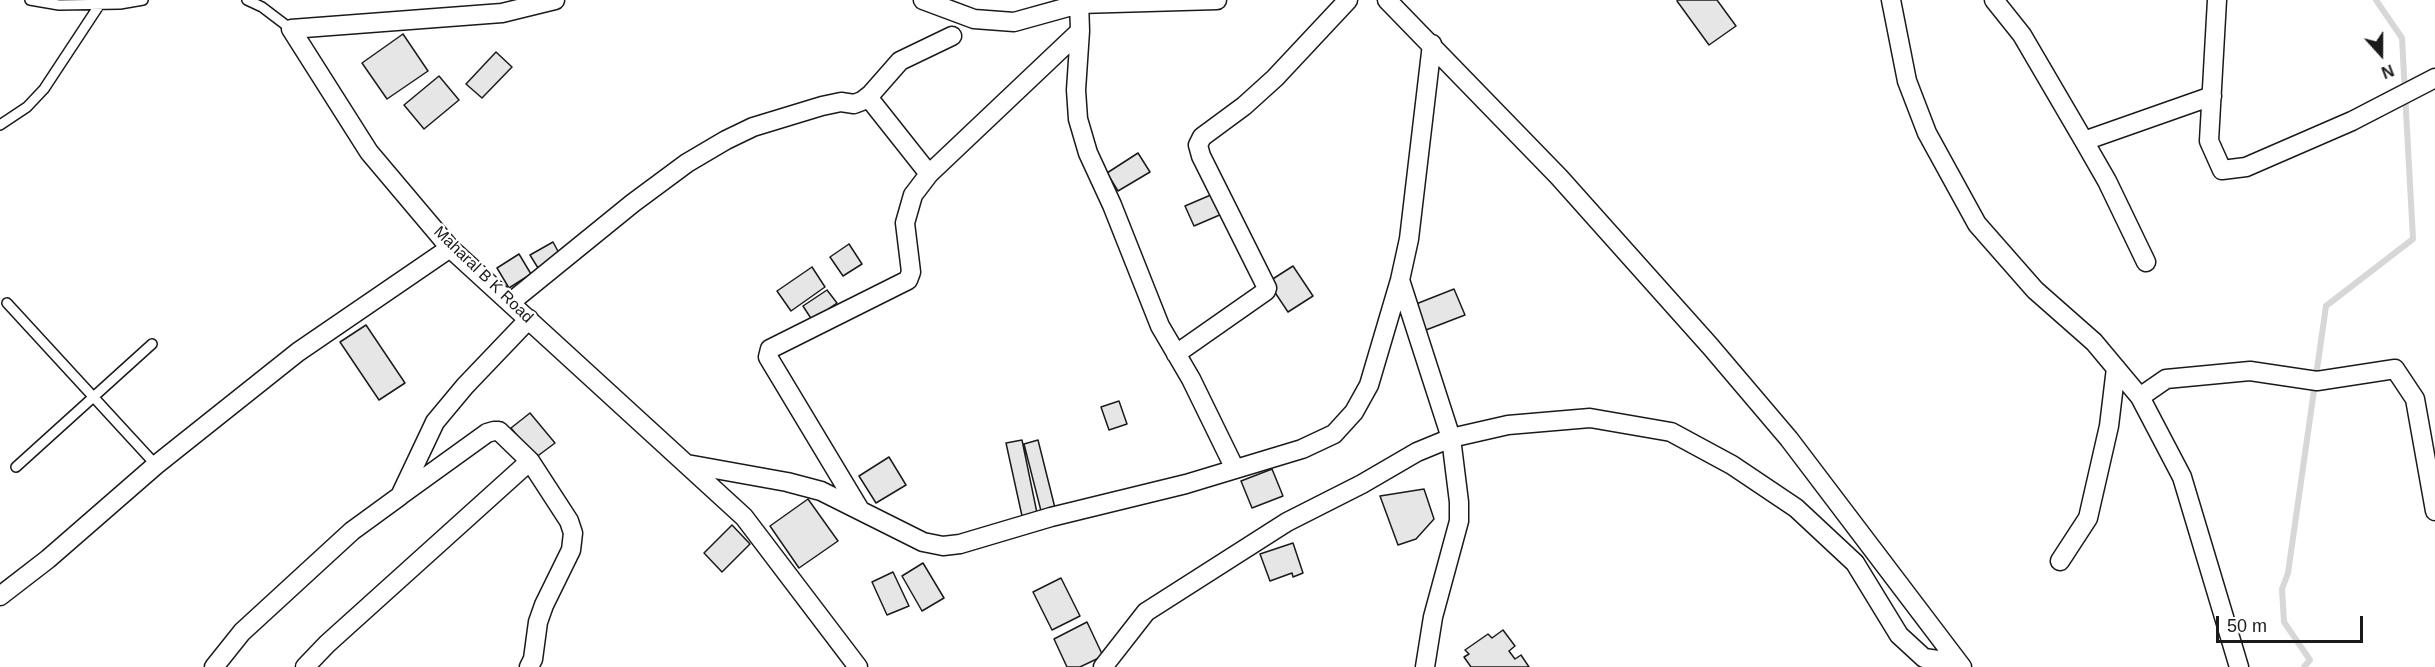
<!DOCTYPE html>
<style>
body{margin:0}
#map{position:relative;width:2435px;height:667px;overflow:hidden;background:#fff;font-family:Helvetica,sans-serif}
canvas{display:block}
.north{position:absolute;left:2351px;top:24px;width:60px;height:60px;-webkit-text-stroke:4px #fff;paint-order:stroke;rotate:159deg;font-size:16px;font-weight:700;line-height:24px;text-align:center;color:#1a1a1a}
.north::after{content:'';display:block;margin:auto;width:21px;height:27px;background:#1a1a1a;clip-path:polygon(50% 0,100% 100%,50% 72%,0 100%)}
.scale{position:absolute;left:2216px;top:616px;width:147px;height:27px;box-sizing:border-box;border:3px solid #1a1a1a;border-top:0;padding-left:8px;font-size:18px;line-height:21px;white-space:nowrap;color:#1a1a1a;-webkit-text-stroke:4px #fff;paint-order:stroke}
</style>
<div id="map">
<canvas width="2435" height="667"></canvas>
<div class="north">N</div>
<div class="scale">50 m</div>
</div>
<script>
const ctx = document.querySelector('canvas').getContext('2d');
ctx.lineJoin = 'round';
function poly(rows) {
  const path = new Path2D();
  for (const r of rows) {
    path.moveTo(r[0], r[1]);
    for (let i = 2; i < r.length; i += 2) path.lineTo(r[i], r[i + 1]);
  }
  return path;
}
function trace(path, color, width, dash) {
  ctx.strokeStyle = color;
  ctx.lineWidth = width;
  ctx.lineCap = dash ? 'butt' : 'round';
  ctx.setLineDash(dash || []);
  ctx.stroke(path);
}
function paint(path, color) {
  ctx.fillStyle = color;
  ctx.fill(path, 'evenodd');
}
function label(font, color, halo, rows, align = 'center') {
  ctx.font = font + ' Helvetica,sans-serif';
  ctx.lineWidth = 4.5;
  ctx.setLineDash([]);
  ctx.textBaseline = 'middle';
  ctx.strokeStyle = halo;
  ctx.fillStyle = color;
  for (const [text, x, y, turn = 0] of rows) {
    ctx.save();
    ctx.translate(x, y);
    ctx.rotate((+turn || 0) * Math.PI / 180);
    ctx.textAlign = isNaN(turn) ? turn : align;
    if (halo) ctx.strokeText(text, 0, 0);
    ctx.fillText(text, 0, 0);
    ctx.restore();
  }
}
trace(poly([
 [2304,667,2310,660,2284,622,2282,589,2288,573,2326,306,2413,239,2402,38,2376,0]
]), '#d7d7d7', 6);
const building = poly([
 [1678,0,1717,0,1736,26,1709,45,1677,1,1678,0],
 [403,34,428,71,387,99,362,63,403,34],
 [496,52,512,67,482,98,466,84,496,52],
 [439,76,459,100,424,129,404,105,439,76],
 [1138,153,1150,172,1118,191,1107,173,1138,153],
 [1213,194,1222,214,1194,226,1185,206,1213,194],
 [553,242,560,255,538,268,530,255,553,242],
 [849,244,862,264,843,276,830,257,849,244],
 [519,254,531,274,509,288,497,268,519,254],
 [1293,266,1313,296,1288,312,1268,282,1293,266],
 [812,267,825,287,791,311,777,291,812,267],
 [1454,289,1465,315,1426,330,1416,304,1454,289],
 [827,290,837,303,812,320,803,306,827,290],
 [366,325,405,383,379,400,340,342,366,325],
 [1119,401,1127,424,1109,430,1101,407,1119,401],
 [530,413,555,443,535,458,511,428,530,413],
 [1022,440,1037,513,1022,516,1006,443,1022,440],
 [1038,440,1055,508,1041,511,1024,444,1038,440],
 [889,457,906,485,876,503,859,476,889,457],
 [1272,469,1283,496,1252,508,1241,481,1272,469],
 [1424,489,1434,519,1416,539,1398,545,1380,496,1424,489],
 [808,499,838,541,799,568,770,526,808,499],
 [732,525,750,544,722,572,704,553,732,525],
 [1293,543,1303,573,1293,577,1292,573,1270,581,1260,554,1293,543],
 [923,563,944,598,922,611,902,576,923,563],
 [893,572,909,606,887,615,872,582,893,572],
 [1061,578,1080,616,1052,630,1033,592,1061,578],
 [1087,622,1103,656,1080,667,1067,667,1054,639,1087,622],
 [1503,630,1515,646,1509,651,1515,659,1521,655,1529,667,1471,667,1464,657,1469,654,1465,650,1488,634,1492,638,1503,630]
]);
paint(building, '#e6e6e6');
trace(building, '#1a1a1a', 1.5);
const lane = poly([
 [30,0,59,5,120,4,143,0],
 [247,0,262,7,291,29],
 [0,125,27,107,44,89,100,4],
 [7,303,156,465],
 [16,467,152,344]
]);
const street = poly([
 [555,0,502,13,291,29,369,152,450,248,744,517,858,667],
 [923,0,974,19,1014,22,1079,4,1217,0],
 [1079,0,1080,31,1076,90,1078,119,1088,153,1112,205,1160,326,1191,379,1235,469],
 [1387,0,1559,177,1710,346,1789,439,1962,667],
 [1891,0,1907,81,1927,133,1977,224,2035,290,2094,342,2140,397,2182,477,2239,667],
 [1994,0,2022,35,2084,141,2107,181,2146,262],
 [2217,0,2209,141,2222,170,2246,167,2352,121,2435,78],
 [868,97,929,174],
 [2084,141,2212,96],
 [1400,280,1451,438,1459,502,1459,521,1433,617,1425,667],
 [511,302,633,203,687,163,726,140,753,127,822,106,841,102,854,104,862,101,871,94,900,61,952,36],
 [1176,354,1266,291,1267,288,1201,156,1198,145,1202,137,1244,106,1275,78,1348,0],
 [2140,397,2166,379,2250,371,2317,381,2395,369,2415,399,2435,511],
 [687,464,787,482,821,491,923,542,943,546,960,544,1051,517,1186,484,1302,449,1334,434,1354,412,1369,385,1400,280,1409,239,1432,44],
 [401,495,487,433,494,431,499,431,530,461,569,521,573,533,571,550,544,605,538,622,533,659,529,667],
 [860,510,768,357,770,349,908,280,911,272,905,223,913,195,929,174,1080,31],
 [2060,561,2088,518,2109,426,2116,368],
 [0,596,48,559,156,465,298,352,450,248],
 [214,667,242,632,352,531,400,496,435,422,465,386,529,319],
 [305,667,327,644,530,461],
 [1103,667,1146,612,1287,522,1362,484,1417,452,1451,438,1508,425,1590,418,1671,432,1732,465,1796,508,1855,563,1899,635,1924,658,1959,663]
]);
trace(lane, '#1a1a1a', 12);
trace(street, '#1a1a1a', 21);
trace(lane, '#fff', 9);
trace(street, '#fff', 18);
label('16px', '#1a1a1a', '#fff', [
 ["Maharal B K Road",483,275,44]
]);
</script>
